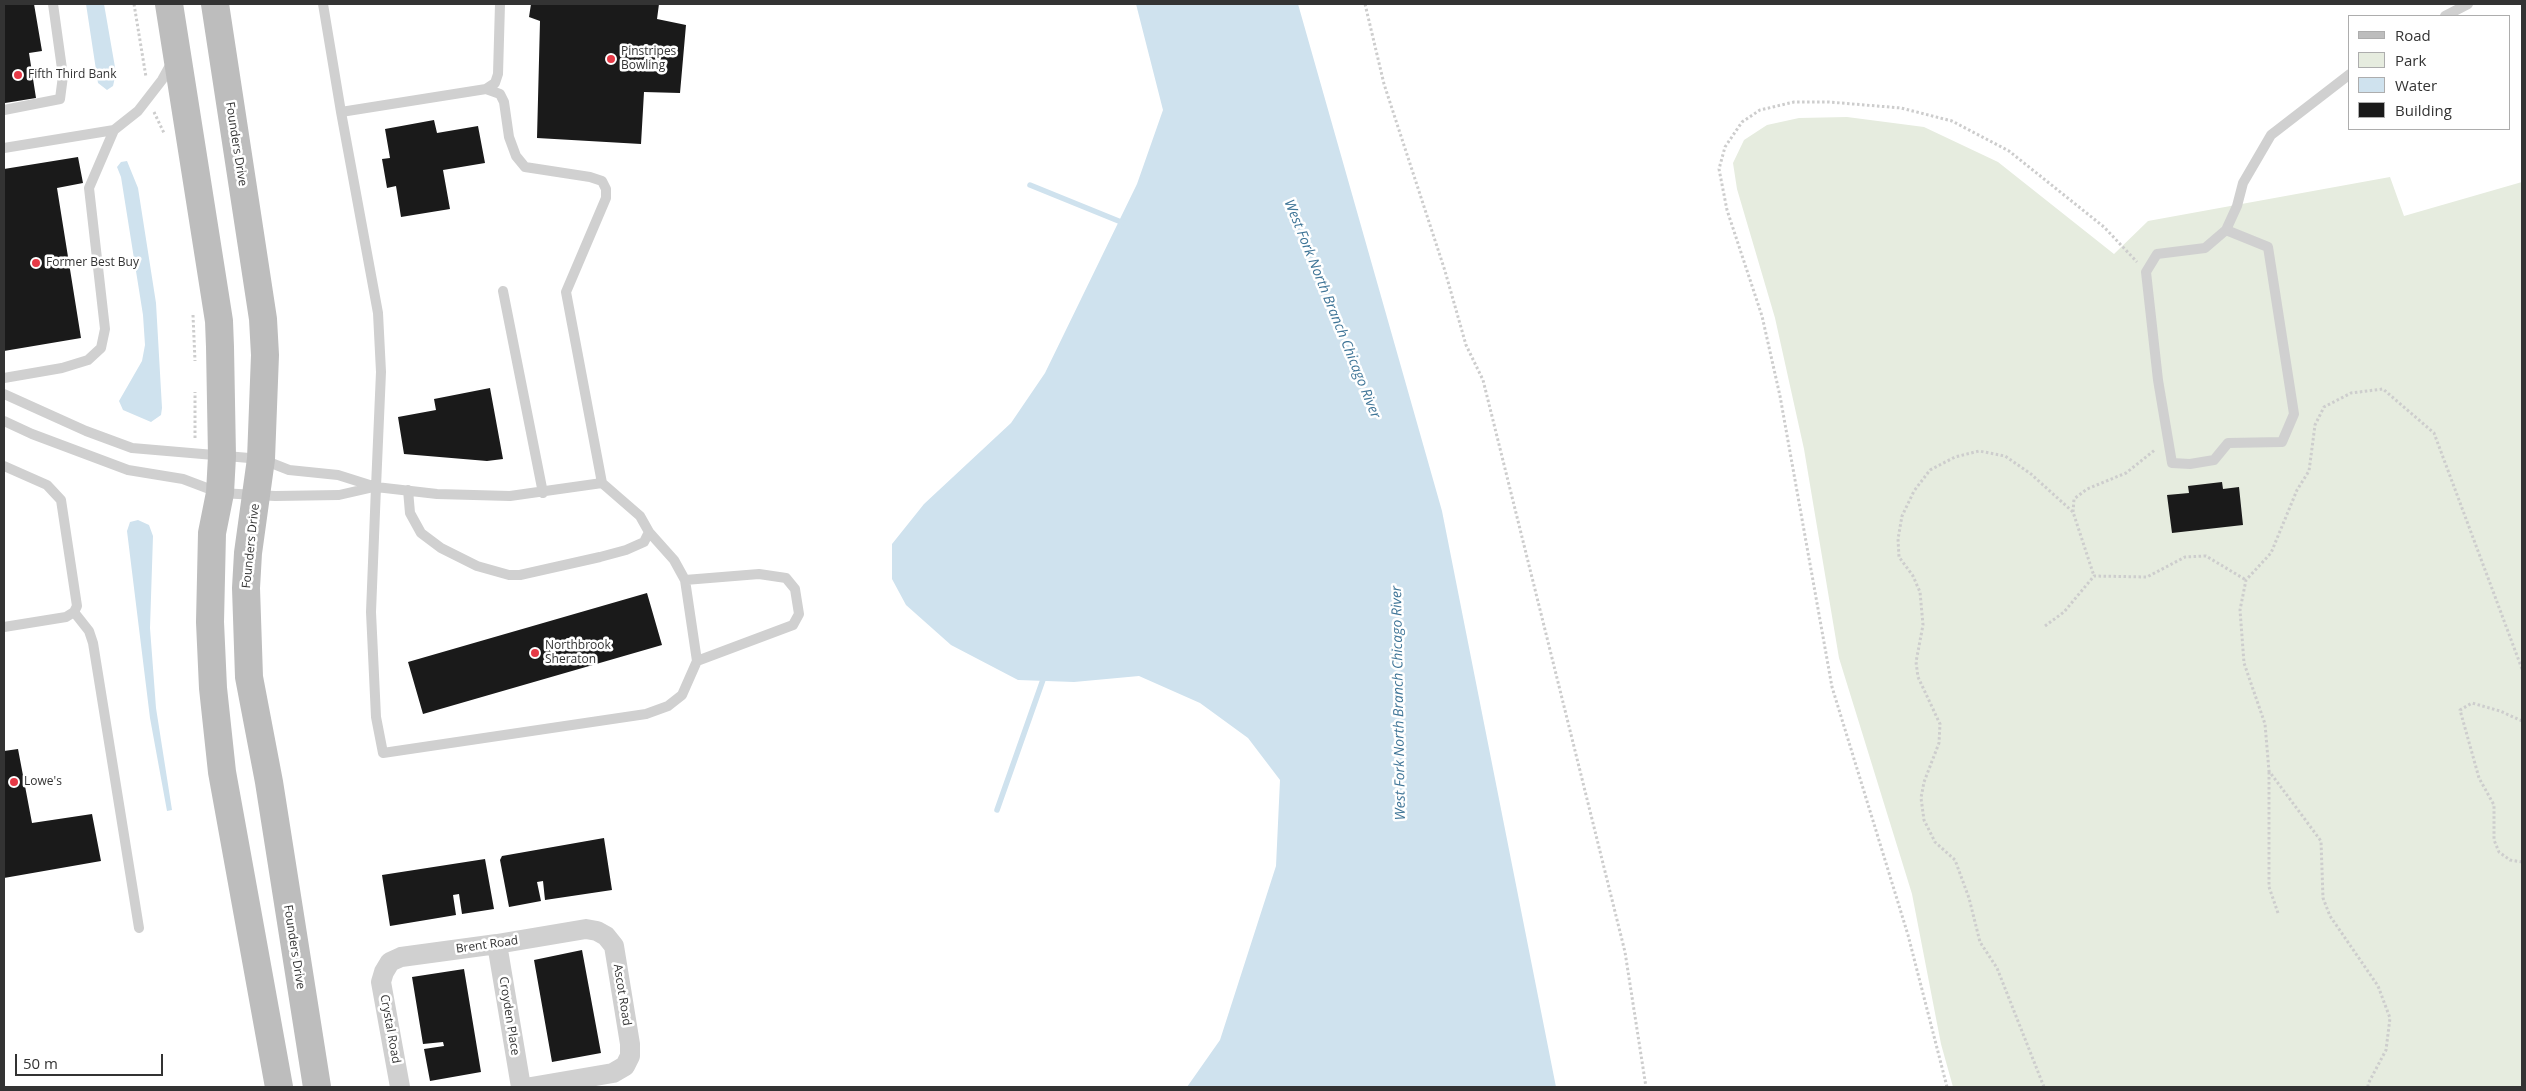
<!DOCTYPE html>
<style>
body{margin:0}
#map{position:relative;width:2526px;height:1091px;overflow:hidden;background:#fff;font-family:"Open Sans",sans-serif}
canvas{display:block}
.frame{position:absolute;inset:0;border:5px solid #333;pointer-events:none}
.legend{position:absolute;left:2348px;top:15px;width:162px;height:115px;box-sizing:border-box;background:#fff;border:1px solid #adadad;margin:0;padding:6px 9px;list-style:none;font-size:15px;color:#333}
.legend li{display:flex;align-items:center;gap:10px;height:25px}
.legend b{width:25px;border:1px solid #adadad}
.scale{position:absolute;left:15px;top:1054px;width:148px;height:22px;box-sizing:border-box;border:2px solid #333;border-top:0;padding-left:6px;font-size:15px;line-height:18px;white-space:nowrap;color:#333;-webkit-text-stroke:4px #fff;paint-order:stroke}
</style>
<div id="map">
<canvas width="2526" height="1091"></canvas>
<div class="frame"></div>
<ul class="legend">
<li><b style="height:6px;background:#bdbdbd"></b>Road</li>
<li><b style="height:14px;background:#e6ecdf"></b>Park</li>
<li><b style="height:14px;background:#cfe2ee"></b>Water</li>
<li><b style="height:14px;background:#1a1a1a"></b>Building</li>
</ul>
<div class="scale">50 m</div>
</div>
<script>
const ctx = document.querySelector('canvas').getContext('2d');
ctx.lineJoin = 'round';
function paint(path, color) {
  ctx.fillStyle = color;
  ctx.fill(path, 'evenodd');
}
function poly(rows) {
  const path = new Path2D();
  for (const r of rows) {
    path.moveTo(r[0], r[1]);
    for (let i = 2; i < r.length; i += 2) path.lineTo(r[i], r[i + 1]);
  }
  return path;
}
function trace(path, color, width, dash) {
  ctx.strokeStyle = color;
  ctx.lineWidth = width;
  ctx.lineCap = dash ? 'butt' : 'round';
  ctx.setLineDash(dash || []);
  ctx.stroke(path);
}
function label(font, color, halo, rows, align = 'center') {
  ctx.font = font + ' "Open Sans",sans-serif';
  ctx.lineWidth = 5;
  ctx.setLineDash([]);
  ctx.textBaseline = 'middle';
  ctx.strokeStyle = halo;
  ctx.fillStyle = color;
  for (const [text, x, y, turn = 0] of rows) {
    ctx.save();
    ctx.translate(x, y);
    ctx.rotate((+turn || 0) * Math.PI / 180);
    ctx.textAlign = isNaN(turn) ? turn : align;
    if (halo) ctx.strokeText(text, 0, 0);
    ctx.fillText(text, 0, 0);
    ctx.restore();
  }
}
paint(poly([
 [1847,117,1924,127,1998,162,2114,254,2148,221,2390,177,2404,216,2522,182,2522,1087,1953,1087,1941,1044,1912,894,1839,658,1804,449,1775,318,1737,189,1733,163,1744,140,1767,125,1799,118]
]), '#e6ecdf');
paint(poly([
 [86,4,104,4,116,73,113,86,107,90,98,83],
 [1136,4,1298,4,1442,511,1556,1087,1187,1087,1220,1040,1276,866,1280,780,1248,738,1200,703,1139,676,1074,682,1018,680,951,645,906,605,892,579,892,544,924,504,1011,423,1045,373,1137,184,1163,110],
 [127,161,138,188,156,303,162,408,161,415,151,422,123,410,119,401,142,361,145,345,143,315,121,177,117,167,121,162],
 [138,520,149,525,153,536,150,628,156,708,172,810,167,811,150,718,127,531,130,522]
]), '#cfe2ee');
trace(poly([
 [1030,185,1126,224],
 [997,810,1045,674]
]), '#cfe2ee', 5.5);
paint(poly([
 [4,4,34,4,42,51,29,53,36,98,5,103],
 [531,4,659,4,657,19,686,25,680,93,644,92,641,144,537,138,540,21,529,17],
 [434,120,437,133,478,126,485,163,443,170,450,209,401,217,396,186,387,188,382,159,390,158,385,129],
 [78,157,83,183,57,188,81,338,4,351,4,169],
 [490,388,503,459,487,461,404,454,398,417,436,410,434,399],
 [2222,482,2223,489,2239,487,2243,525,2172,533,2167,495,2189,493,2188,486],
 [647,593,662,645,423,714,408,662],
 [18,749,32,823,92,814,101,861,4,878,4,751],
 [604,838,612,890,545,900,543,881,537,882,541,901,509,907,500,860,502,856],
 [485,859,494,909,462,914,459,894,453,895,456,915,390,926,382,875],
 [582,950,601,1053,552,1062,534,960],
 [464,969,481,1072,430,1081,424,1049,444,1046,443,1042,423,1044,412,977]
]), '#1a1a1a');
trace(poly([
 [134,4,146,77],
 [1365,4,1384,84,1445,271,1466,345,1483,380,1625,952,1646,1087],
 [154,112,164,133],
 [193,315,195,361],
 [195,438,195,392],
 [2073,512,2074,499,2087,489,2126,473,2156,449],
 [2045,626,2064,612,2094,576,2147,577,2185,557,2206,556,2246,580],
 [2522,721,2500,711,2472,703,2460,710,2479,778,2494,805,2494,840,2499,852,2510,860,2522,862],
 [2269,772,2269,887,2278,913],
 [1947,1087,1908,935,1832,687,1780,396,1762,316,1727,210,1719,169,1725,147,1742,122,1760,110,1794,102,1829,102,1901,108,1952,121,2009,151,2104,227,2137,262],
 [2044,1087,1997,968,1980,942,1969,898,1955,860,1935,842,1924,820,1921,798,1924,782,1939,743,1940,724,1918,677,1916,662,1923,625,1920,592,1913,576,1899,557,1898,539,1902,516,1914,491,1930,470,1955,457,1979,451,2005,456,2031,474,2073,512,2094,576],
 [2368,1087,2368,1084,2386,1050,2390,1018,2378,986,2330,916,2323,898,2321,841,2269,771,2265,724,2244,663,2240,610,2246,580,2271,553,2297,490,2309,471,2315,425,2324,407,2351,393,2383,389,2434,433,2522,669]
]), '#cdcdcd', 3, [2.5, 2.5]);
trace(poly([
 [323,4,341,112,378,313,381,372,376,487,437,494,510,496,602,483,566,292,606,198,606,189,602,181,590,177,525,167,516,156,509,137,504,102,500,94,486,89,341,112],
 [2445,16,2468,4],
 [486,89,495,83,498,74,500,4],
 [4,110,60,99,63,76,53,4],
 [4,148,114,130],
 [2226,230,2268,247,2294,414,2282,442,2228,443,2214,460,2190,464,2172,463,2158,380,2146,272,2157,254,2205,248,2226,230,2237,206,2243,183,2271,135,2350,74],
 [503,291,543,493],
 [4,378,62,368,88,360,101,348,105,329,89,188,114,130,138,111,162,80,172,62],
 [4,394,86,431,132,448,261,459,289,470,338,475,376,487],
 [4,421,32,434,128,470,183,479,220,493,275,496,339,495,374,487],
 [4,466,47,485,61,500,77,606,74,612,66,617,4,627],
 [376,487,371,612,376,717,383,753,646,714,668,706,682,695,697,661,685,580,674,560,649,532],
 [408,490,410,513,421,533,441,548,477,566,509,575,520,575,600,557,626,550,644,542,649,532,640,516,602,483],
 [685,580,759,574,786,578,795,589,799,614,793,625,697,661],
 [74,612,89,631,93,643,139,928]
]), '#d0d0d0', 10);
trace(poly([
 [497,944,521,1087],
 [400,1087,381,982,384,972,390,962,401,957,497,944,586,929,597,931,606,936,614,946,630,1044,630,1056,625,1066,613,1073,531,1087]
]), '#d0d0d0', 20);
trace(poly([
 [169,4,219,321,220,347,222,456,220,493,212,533,210,622,213,688,222,772,279,1087],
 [215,4,263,319,265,355,261,459,248,553,246,588,249,677,269,782,317,1087]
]), '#bdbdbd', 28);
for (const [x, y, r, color] of [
 [611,59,5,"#e63946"],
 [18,75,5,"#e63946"],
 [36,263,5,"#e63946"],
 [535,653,5,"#e63946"],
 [14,782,5,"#e63946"]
]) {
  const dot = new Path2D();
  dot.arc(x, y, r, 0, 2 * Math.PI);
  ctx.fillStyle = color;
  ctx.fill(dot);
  trace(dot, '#fff', 2);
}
label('12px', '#333', '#fff', [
 ["Pinstripes",621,52],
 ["Bowling",621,66],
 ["Fifth Third Bank",28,75],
 ["Former Best Buy",46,263],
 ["Northbrook",545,646],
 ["Sheraton",545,660],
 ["Lowe's",24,782]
], 'left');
label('12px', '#333', '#fff', [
 ["Founders Drive",236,144,81],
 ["Founders Drive",251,546,-84],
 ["Brent Road",487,945,-8],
 ["Founders Drive",294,947,81],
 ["Ascot Road",622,995,81],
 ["Croyden Place",509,1016,81],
 ["Crystal Road",390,1029,80]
]);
label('italic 14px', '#3f7597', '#fff', [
 ["West Fork North Branch Chicago River",1332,309,68],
 ["West Fork North Branch Chicago River",1399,703,-91]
]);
</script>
